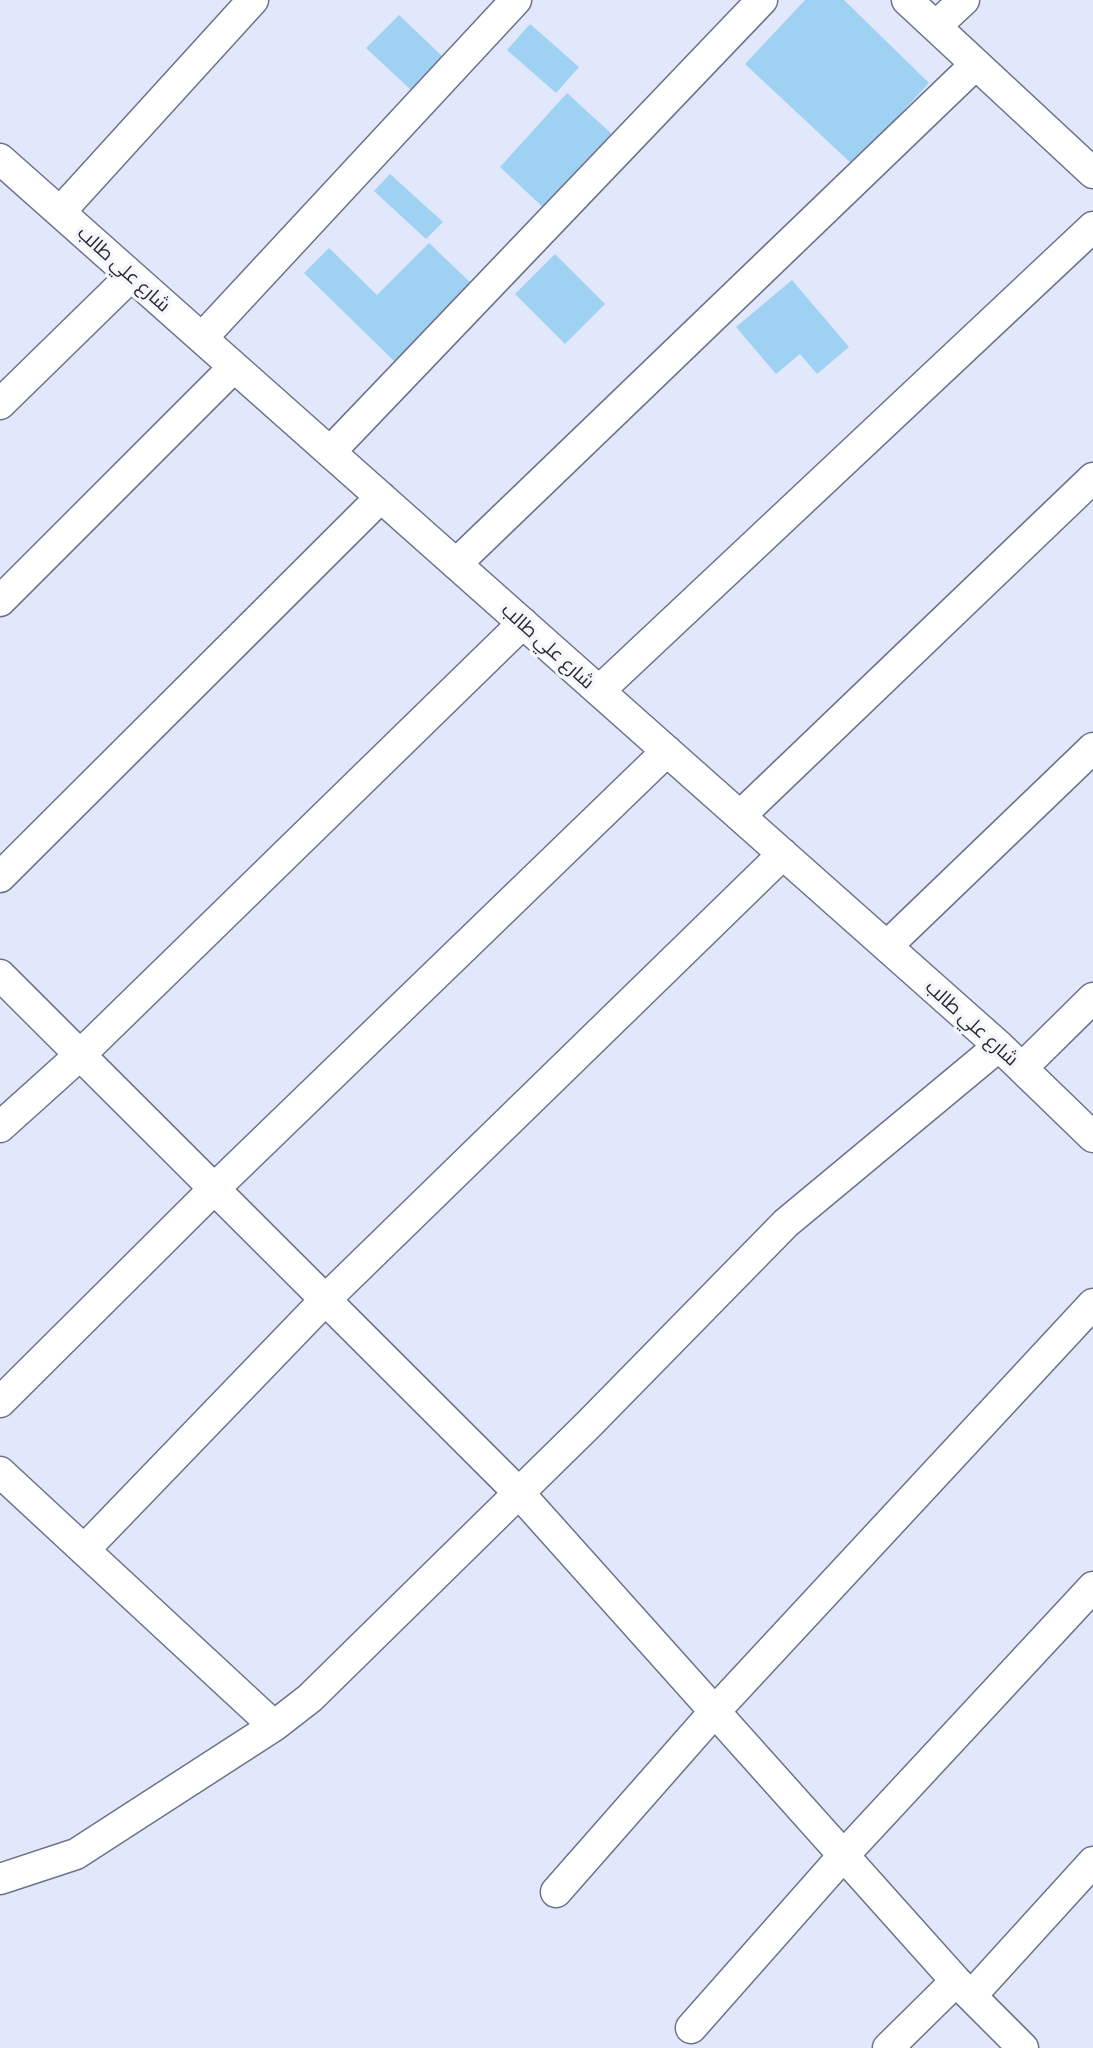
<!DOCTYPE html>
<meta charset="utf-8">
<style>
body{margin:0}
canvas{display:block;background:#e1e8fc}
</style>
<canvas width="1093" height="2048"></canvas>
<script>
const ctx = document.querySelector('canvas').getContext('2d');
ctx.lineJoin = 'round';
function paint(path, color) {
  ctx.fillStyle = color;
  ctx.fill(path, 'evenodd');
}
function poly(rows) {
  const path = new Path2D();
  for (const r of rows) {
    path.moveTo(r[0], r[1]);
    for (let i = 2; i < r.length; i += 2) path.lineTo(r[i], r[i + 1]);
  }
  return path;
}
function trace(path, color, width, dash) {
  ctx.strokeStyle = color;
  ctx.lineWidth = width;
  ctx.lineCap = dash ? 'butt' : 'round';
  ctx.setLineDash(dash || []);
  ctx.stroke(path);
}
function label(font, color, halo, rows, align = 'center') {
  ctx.font = font + ' "Exo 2",Cairo,sans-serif';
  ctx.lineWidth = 7;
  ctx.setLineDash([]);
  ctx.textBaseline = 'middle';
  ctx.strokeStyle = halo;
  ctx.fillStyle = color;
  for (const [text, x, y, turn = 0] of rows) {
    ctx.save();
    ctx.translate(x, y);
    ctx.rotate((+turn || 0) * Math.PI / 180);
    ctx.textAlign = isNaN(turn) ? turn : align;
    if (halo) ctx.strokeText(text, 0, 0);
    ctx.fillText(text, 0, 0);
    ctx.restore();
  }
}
paint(poly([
 [805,0,844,0,929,83,853,165,745,64],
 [399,15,443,57,411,90,366,48],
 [530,24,579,67,556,93,507,50],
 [567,93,614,136,546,210,500,167],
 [390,174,443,222,426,239,374,191],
 [429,243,473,285,396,363,304,273,329,248,377,295],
 [555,254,605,304,565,344,515,294],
 [792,280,849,347,817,374,800,354,776,374,736,327]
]), '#9fd1f2');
const street = poly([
 [907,0,1093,173],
 [936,26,964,0],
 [0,159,999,1046,1093,1137],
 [60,212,253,0],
 [202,338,516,0],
 [0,404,131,276],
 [330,452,762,0],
 [456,564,976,64],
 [0,601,234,367],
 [599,691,1093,227],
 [740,816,1093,478],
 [0,877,381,497],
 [887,946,1093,748],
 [0,975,519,1493,956,1981,1023,2048],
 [1022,1068,1093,998],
 [0,1127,80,1055,523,623],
 [0,1402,214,1189,667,751],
 [0,1472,274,1726],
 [84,1550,325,1300,783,854],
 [0,1879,76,1854,274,1726,310,1698,588,1425,786,1223,999,1046],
 [556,1892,716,1710,1093,1304],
 [972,1995,1093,1862],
 [691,2028,843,1856,1093,1587],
 [888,2048,956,1981]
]);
trace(street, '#6c7389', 33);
trace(street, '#fff', 30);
label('19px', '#23262f', '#f4f6fb', [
 ["شارع علي طالب",124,269,42],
 ["شارع علي طالب",548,646,42],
 ["شارع علي طالب",972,1023,42]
]);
</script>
